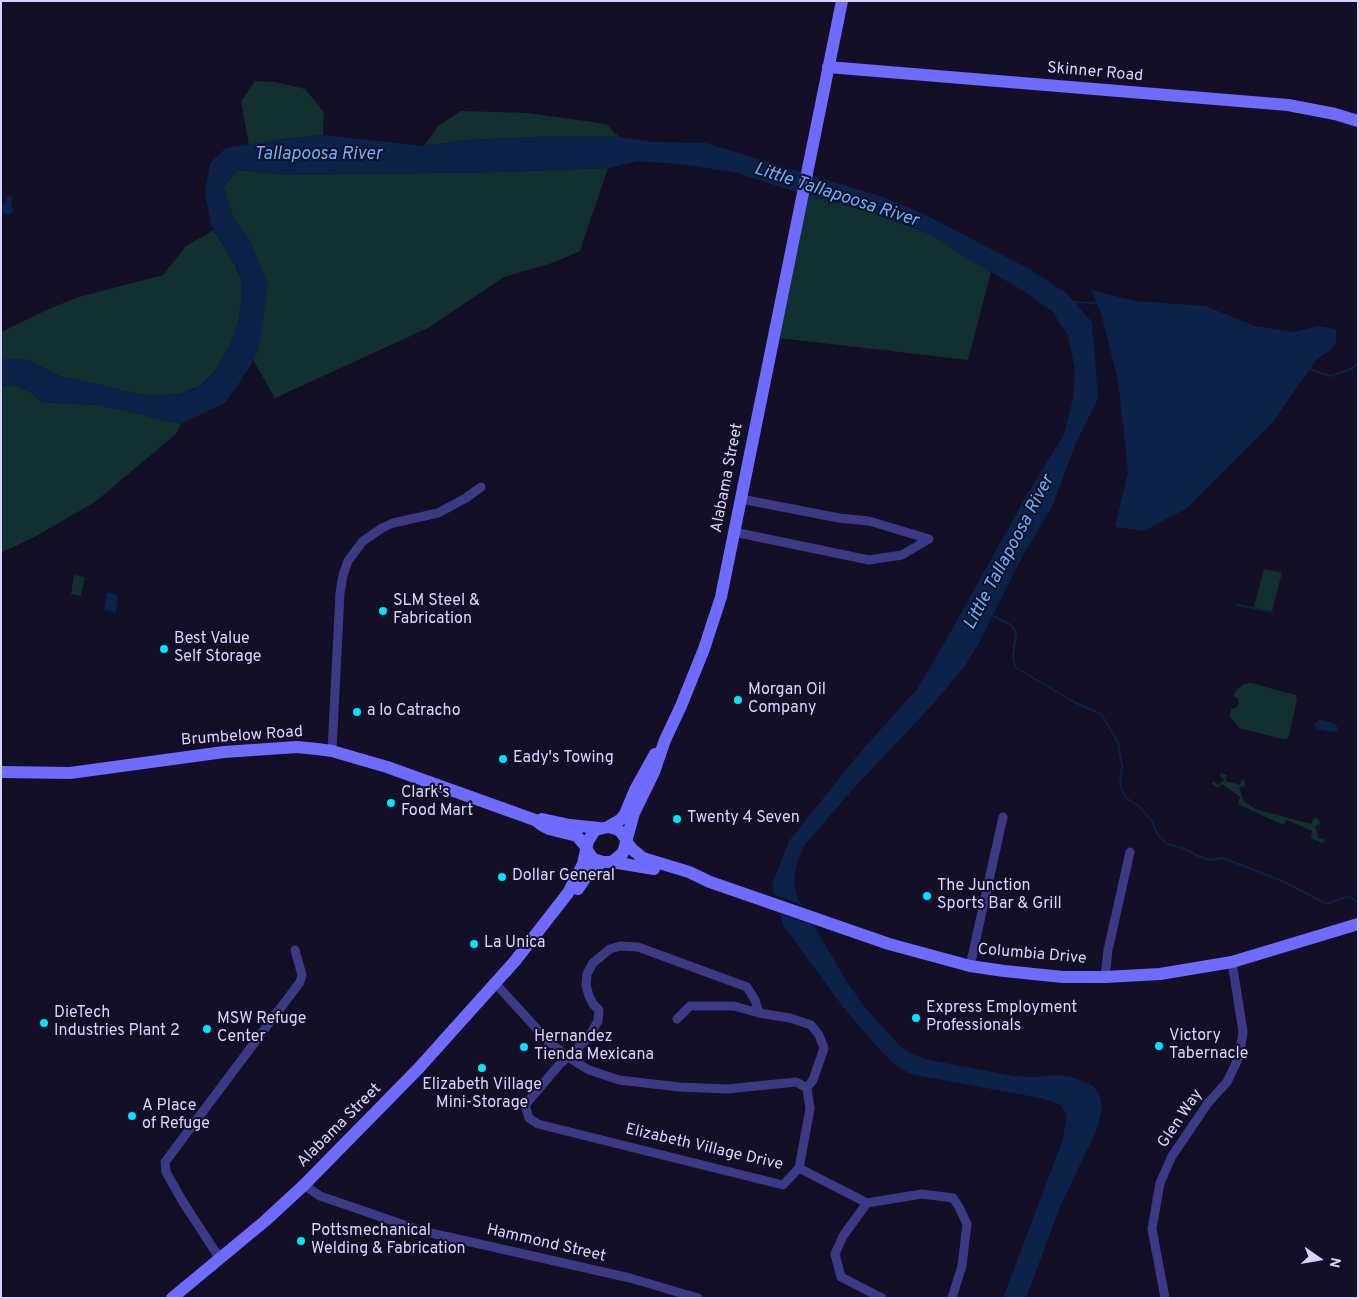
<!DOCTYPE html>
<style>
body{margin:0}
#map{position:relative;width:1359px;height:1299px;overflow:hidden;background:#130f26;font-family:Overpass,sans-serif}
canvas{display:block}
.frame{position:absolute;inset:0;border:2px solid #d9d4ff;pointer-events:none}
.north{position:absolute;left:1294px;top:1234px;width:50px;height:50px;-webkit-text-stroke:4px #130f26;paint-order:stroke;rotate:103deg;font-size:14px;font-weight:700;line-height:20px;text-align:center;color:#d9d4ff}
.north::after{content:'';display:block;margin:auto;width:18px;height:22px;background:#d9d4ff;clip-path:polygon(50% 0,100% 100%,50% 72%,0 100%)}
</style>
<div id="map">
<canvas width="1359" height="1299"></canvas>
<div class="frame"></div>
<div class="north">N</div>
</div>
<script>
const ctx = document.querySelector('canvas').getContext('2d');
ctx.lineJoin = 'round';
function paint(path, color) {
  ctx.fillStyle = color;
  ctx.fill(path, 'evenodd');
}
function poly(rows) {
  const path = new Path2D();
  for (const r of rows) {
    path.moveTo(r[0], r[1]);
    for (let i = 2; i < r.length; i += 2) path.lineTo(r[i], r[i + 1]);
  }
  return path;
}
function trace(path, color, width, dash) {
  ctx.strokeStyle = color;
  ctx.lineWidth = width;
  ctx.lineCap = dash ? 'butt' : 'round';
  ctx.setLineDash(dash || []);
  ctx.stroke(path);
}
function label(font, color, halo, rows, align = 'center') {
  ctx.font = font + ' Overpass,sans-serif';
  ctx.lineWidth = 4;
  ctx.setLineDash([]);
  ctx.textBaseline = 'middle';
  ctx.strokeStyle = halo;
  ctx.fillStyle = color;
  for (const [text, x, y, turn = 0] of rows) {
    ctx.save();
    ctx.translate(x, y);
    ctx.rotate((+turn || 0) * Math.PI / 180);
    ctx.textAlign = isNaN(turn) ? turn : align;
    if (halo) ctx.strokeText(text, 0, 0);
    ctx.fillText(text, 0, 0);
    ctx.restore();
  }
}
paint(poly([
 [255,81,275,82,305,89,324,112,323,135,284,139,249,146,241,101],
 [461,111,528,113,606,124,619,137,557,136,470,140,424,146,438,126],
 [608,168,580,251,552,263,504,277,428,328,275,398,253,360,259,346,251,243,233,218,223,187,237,170,286,175,501,172],
 [809,195,866,211,930,234,991,272,968,360,779,338],
 [214,230,235,265,241,280,242,296,238,323,231,343,215,371,200,386,180,394,154,396,138,394,60,376,25,359,6,359,1,361,1,332,51,308,79,297,163,275,186,246],
 [13,385,29,391,43,402,100,405,181,424,176,434,95,502,38,535,1,553,1,387],
 [1264,569,1282,573,1272,611,1254,607],
 [74,575,85,577,81,596,71,594],
 [1251,683,1296,695,1297,699,1289,736,1286,739,1282,739,1239,728,1230,717,1231,709,1236,708,1239,703,1238,698,1234,696,1236,690,1244,684],
 [1221,773,1227,775,1226,781,1240,785,1242,780,1244,779,1245,786,1239,787,1240,791,1244,801,1255,809,1311,824,1314,818,1318,819,1320,824,1315,826,1319,839,1324,838,1325,841,1322,843,1311,838,1312,831,1287,820,1283,825,1238,804,1240,797,1222,784,1218,788,1212,784,1213,781,1218,785,1224,780,1220,775]
]), '#12302f');
paint(poly([
 [323,135,424,146,470,140,557,136,619,137,654,142,706,143,883,197,928,216,1031,270,1066,293,1092,322,1098,399,1075,445,1052,507,1023,555,979,643,965,666,934,703,853,789,804,846,796,866,794,882,797,897,849,985,868,1011,901,1047,914,1055,929,1060,1014,1076,1035,1077,1056,1075,1072,1077,1092,1085,1099,1093,1102,1108,1097,1129,1060,1207,1026,1298,1003,1298,1062,1142,1067,1116,1061,1105,1040,1098,910,1074,893,1063,880,1050,843,1007,783,925,772,885,789,841,857,756,917,689,945,642,1024,500,1064,434,1073,399,1075,369,1068,336,1052,311,1014,285,978,265,929,234,866,211,793,191,737,173,689,165,638,161,608,168,501,172,286,175,237,170,223,187,233,218,251,243,268,285,259,346,250,367,226,402,181,424,100,405,43,402,29,391,13,385,1,387,1,361,6,359,25,359,60,376,143,395,180,394,195,389,204,383,215,371,231,343,238,323,242,296,241,280,238,270,211,224,205,192,210,163,226,148,284,139],
 [6,196,13,197,11,206,13,208,13,212,8,215,1,212,1,205,5,205],
 [1091,290,1135,301,1205,306,1255,326,1293,332,1318,326,1336,329,1336,343,1332,349,1317,359,1272,423,1187,508,1144,531,1115,527,1128,472,1118,381,1101,313],
 [107,592,118,595,116,613,104,610],
 [1320,719,1336,724,1338,730,1331,732,1317,729,1315,724]
]), '#0c2248');
paint(poly([
 [772,894,805,906,818,927,777,913]
]), '#130f26');
trace(poly([
 [1072,302,1098,303],
 [1309,369,1330,376,1349,370,1358,364],
 [1237,605,1273,612],
 [991,615,1011,625,1016,633,1013,656,1015,667,1072,701,1101,714,1118,742,1122,766,1120,785,1126,798,1140,807,1152,822,1158,835,1167,844,1183,848,1198,856,1209,860,1223,858,1282,881,1327,904,1348,896,1358,902]
]), '#0c2248', 2);
trace(poly([
 [741,499,839,518,869,521,929,539],
 [734,532,869,560,902,555,929,539],
 [332,751,340,593,343,575,348,561,363,541,382,528,393,523,438,513,466,498,481,487],
 [970,966,1003,817],
 [1105,977,1108,950,1130,852],
 [495,983,548,1041,568,1057,589,1070,619,1080,679,1087,727,1089,796,1082,807,1088],
 [759,1013,755,1000,747,987,638,947,620,946,610,949,593,963,587,974,586,985,589,996,593,1004,599,1010,598,1021,588,1038,559,1065,525,1105,529,1118,538,1124,783,1185,799,1168,810,1109,807,1088],
 [677,1019,690,1006,734,1006,759,1013,790,1018,811,1025,819,1035,824,1048,813,1080,807,1088],
 [799,1168,867,1203],
 [304,1185,320,1196,422,1231,630,1278,698,1298],
 [220,1259,183,1202,166,1172,165,1162,300,982,302,975,295,950],
 [882,1298,841,1277,835,1254,843,1236,867,1203,922,1194,953,1198,959,1207,967,1224,962,1266,952,1298],
 [1165,1298,1152,1229,1160,1183,1172,1156,1208,1103,1227,1082,1239,1057,1243,1032,1232,962]
]), '#3d3a85', 9);
trace(poly([
 [828,67,1288,105,1335,114,1358,121],
 [1,772,70,773,224,752,297,747,317,749,332,751,387,767,535,820,543,826,549,829,577,836,586,847],
 [542,819,570,825,599,828],
 [608,827,620,820,625,814,635,790,655,754],
 [627,843,633,850,643,858,689,872,710,882,889,944,970,966,1004,971,1063,977,1105,977,1160,974,1232,962,1358,924],
 [586,849,593,859,603,862,612,862,623,853,634,813,654,772,665,740,681,706,704,649,721,597,842,1],
 [612,862,654,869],
 [578,889,588,874,594,867,603,862],
 [172,1298,265,1221,304,1185,418,1069,515,961,568,893,583,864,588,841,595,830,608,827,616,829,620,831,627,840]
]), '#6f6bff', 12);
for (const [x, y, r, color] of [
 [383,611,5,"#00e5ff"],
 [164,649,5,"#00e5ff"],
 [738,700,5,"#00e5ff"],
 [357,712,5,"#00e5ff"],
 [503,759,5,"#00e5ff"],
 [391,803,5,"#00e5ff"],
 [677,819,5,"#00e5ff"],
 [502,877,5,"#00e5ff"],
 [927,896,5,"#00e5ff"],
 [474,944,5,"#00e5ff"],
 [916,1018,5,"#00e5ff"],
 [44,1023,5,"#00e5ff"],
 [207,1029,5,"#00e5ff"],
 [1159,1046,5,"#00e5ff"],
 [524,1047,5,"#00e5ff"],
 [482,1068,5,"#00e5ff"],
 [132,1116,5,"#00e5ff"],
 [301,1241,5,"#00e5ff"]
]) {
  const dot = new Path2D();
  dot.arc(x, y, r, 0, 2 * Math.PI);
  ctx.fillStyle = color;
  ctx.fill(dot);
  trace(dot, '#130f26', 2);
}
label('16px', '#d9d4ff', '#130f26', [
 ["Skinner Road",1095,73,5],
 ["Alabama Street",728,478,-79],
 ["Brumbelow Road",242,737,-4],
 ["Columbia Drive",1032,955,5],
 ["Glen Way",1181,1119,-56],
 ["Alabama Street",340,1126,-45],
 ["Elizabeth Village Drive",704,1148,13],
 ["Hammond Street",546,1244,13]
]);
label('16px', '#d9d4ff', '#130f26', [
 ["SLM Steel &",393,602],
 ["Fabrication",393,620],
 ["Best Value",174,640],
 ["Self Storage",174,658],
 ["Morgan Oil",748,691],
 ["Company",748,709],
 ["a lo Catracho",367,712],
 ["Eady's Towing",513,759],
 ["Clark's",401,794],
 ["Food Mart",401,812],
 ["Twenty 4 Seven",687,819],
 ["Dollar General",512,877],
 ["The Junction",937,887],
 ["Sports Bar & Grill",937,905],
 ["La Unica",484,944],
 ["Express Employment",926,1009],
 ["Professionals",926,1027],
 ["DieTech",54,1014],
 ["Industries Plant 2",54,1032],
 ["MSW Refuge",217,1020],
 ["Center",217,1038],
 ["Victory",1169,1037],
 ["Tabernacle",1169,1055],
 ["Hernandez",534,1038],
 ["Tienda Mexicana",534,1056],
 ["Elizabeth Village",482,1086,"center"],
 ["Mini-Storage",482,1104,"center"],
 ["A Place",142,1107],
 ["of Refuge",142,1125],
 ["Pottsmechanical",311,1232],
 ["Welding & Fabrication",311,1250]
], 'left');
label('italic 18px', '#62b6ff', '#130f26', [
 ["Tallapoosa River",318,155],
 ["Little Tallapoosa River",836,196,18],
 ["Little Tallapoosa River",1010,553,-62]
]);
</script>
